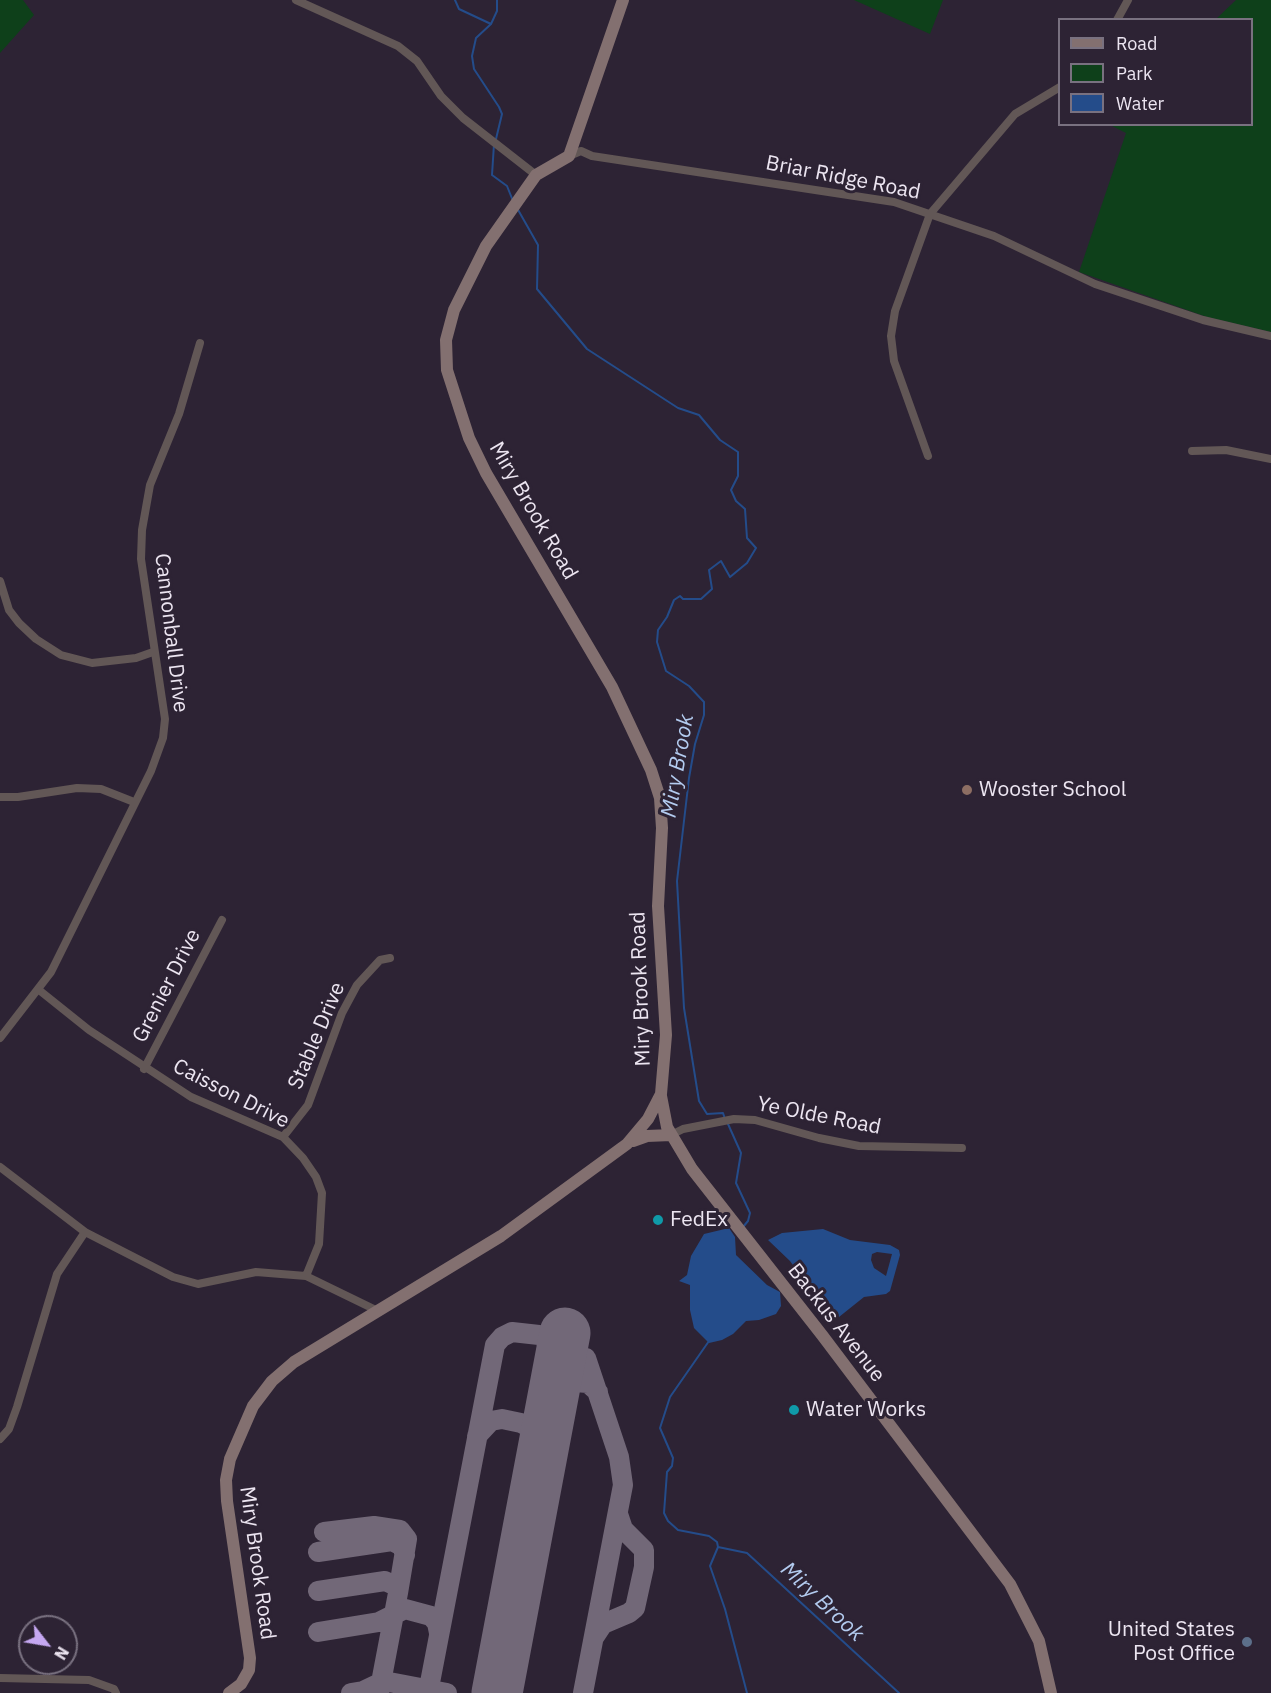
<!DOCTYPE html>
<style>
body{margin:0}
#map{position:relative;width:1271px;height:1693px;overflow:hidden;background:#2d2334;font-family:"IBM Plex Sans",sans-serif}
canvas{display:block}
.legend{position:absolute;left:1058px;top:18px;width:195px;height:108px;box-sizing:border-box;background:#2d2334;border:2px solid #797180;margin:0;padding:8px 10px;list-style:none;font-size:18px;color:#ece5f1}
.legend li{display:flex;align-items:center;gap:12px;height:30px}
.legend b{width:30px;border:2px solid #797180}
.north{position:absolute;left:18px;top:1615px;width:60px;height:60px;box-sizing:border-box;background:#2d2334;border:2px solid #797180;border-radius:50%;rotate:121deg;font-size:16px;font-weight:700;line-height:24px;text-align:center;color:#ece5f1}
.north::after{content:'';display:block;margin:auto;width:21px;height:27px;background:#c5a7f1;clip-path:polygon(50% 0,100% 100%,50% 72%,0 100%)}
</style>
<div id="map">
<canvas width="1271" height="1693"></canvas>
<ul class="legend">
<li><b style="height:8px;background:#837070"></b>Road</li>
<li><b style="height:16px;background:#0e401a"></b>Park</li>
<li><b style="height:16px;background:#244c8a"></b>Water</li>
</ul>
<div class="north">N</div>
</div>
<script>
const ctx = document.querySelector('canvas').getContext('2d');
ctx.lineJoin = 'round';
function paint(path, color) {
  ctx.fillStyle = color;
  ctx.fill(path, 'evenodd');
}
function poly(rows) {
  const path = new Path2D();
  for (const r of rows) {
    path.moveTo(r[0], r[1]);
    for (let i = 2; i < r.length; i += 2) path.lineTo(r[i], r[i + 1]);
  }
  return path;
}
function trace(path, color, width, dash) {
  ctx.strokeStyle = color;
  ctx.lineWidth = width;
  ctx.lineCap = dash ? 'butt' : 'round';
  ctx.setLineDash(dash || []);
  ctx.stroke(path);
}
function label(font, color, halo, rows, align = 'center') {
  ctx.font = font + ' "IBM Plex Sans",sans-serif';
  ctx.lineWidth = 6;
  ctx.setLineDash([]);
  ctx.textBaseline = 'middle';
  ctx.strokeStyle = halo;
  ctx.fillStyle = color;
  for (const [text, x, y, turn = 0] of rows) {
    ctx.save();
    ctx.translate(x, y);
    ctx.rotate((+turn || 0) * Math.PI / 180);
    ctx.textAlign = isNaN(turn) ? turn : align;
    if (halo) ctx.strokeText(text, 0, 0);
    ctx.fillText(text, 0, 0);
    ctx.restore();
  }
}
paint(poly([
 [0,0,23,0,34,15,0,53],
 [854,0,943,0,930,34],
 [1236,0,1271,0,1271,332,1207,317,1079,272,1126,133,1108,124,1252,124,1252,20,1216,19]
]), '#0e401a');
paint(poly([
 [729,1228,735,1237,736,1255,767,1285,780,1292,781,1306,776,1314,759,1320,746,1321,733,1334,722,1340,709,1343,694,1328,690,1310,690,1285,679,1281,687,1275,691,1256,704,1234],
 [823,1229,850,1240,890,1245,899,1250,900,1255,890,1291,886,1294,864,1297,839,1317,827,1313,790,1261,768,1240,782,1233],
 [877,1252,892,1254,886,1276,874,1268,871,1260,872,1254]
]), '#244c8a');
trace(poly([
 [455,0,459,9,491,24],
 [496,139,502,114,499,107,474,69,472,56,476,38,491,24,497,11,497,0],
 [494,144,492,175,507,186,513,201],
 [517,208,538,245,537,289,587,349,678,408,699,415,720,440,738,452,738,476,731,490,736,501,745,509,747,538,756,548,747,563,730,577,721,561,709,570,712,589,701,599,683,599,680,596,674,600,667,617,658,630,657,642,666,671,689,686,704,702,704,715,695,744,689,778,677,881,684,1008,699,1101,707,1114,723,1113,725,1119],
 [728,1124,741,1153,736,1183,750,1213,748,1221,743,1227],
 [709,1341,670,1397,660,1428,673,1458,672,1466,667,1472,664,1513,668,1521,678,1530,709,1536,717,1542,718,1547,710,1566,725,1609,747,1693],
 [718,1547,747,1553,899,1693]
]), '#244c8a', 2);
trace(poly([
 [552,1404,561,1389,574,1382,588,1383,598,1392],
 [477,1436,491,1421,502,1419,521,1423,536,1431,543,1453],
 [324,1532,374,1526,400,1530,407,1539,398,1593],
 [318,1552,392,1541,402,1546,405,1555],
 [318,1591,385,1581,396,1586,398,1593,379,1693],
 [318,1632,379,1622,405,1609,431,1616,437,1623,439,1633],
 [595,1636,603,1624,629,1613,635,1608,644,1567,644,1550,623,1529,618,1514],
 [351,1693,363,1691,384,1681,447,1693],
 [428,1693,495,1345,502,1337,512,1332,539,1335,552,1343,560,1362],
 [488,1693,500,1679],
 [583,1693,623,1485,619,1457,586,1358]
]), '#726878', 20);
trace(poly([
 [497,1693,565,1333]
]), '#726878', 51);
trace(poly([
 [296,0,398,46,417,61,441,96,463,118,536,175],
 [1117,20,1128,0],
 [569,156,581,151,592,156,894,202,994,236,1095,284,1203,320,1271,336],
 [1192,451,1226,450,1271,459],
 [928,456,894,361,891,336,895,311,930,214,1015,114,1060,87],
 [0,581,9,610,19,623,36,639,61,655,92,663,136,658,153,652],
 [0,797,18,797,77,788,101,789,134,802],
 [39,990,89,1030,191,1097,283,1137,303,1158,316,1177,322,1193,319,1244,306,1276],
 [0,1038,51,972,151,771,163,738,165,719,141,559,142,530,150,485,179,414,200,343],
 [144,1069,222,920],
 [671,1135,683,1129,734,1119,755,1120,819,1138,859,1146,962,1148],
 [283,1137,308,1105,342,1013,357,985,380,960,390,958],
 [0,1167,85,1232],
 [0,1439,9,1429,17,1407,57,1274,85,1232,173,1277,198,1284,256,1272,306,1276,378,1311],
 [0,1678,89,1680,114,1689,116,1693]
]), '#625756', 8);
trace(poly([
 [661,1096,667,1127,692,1169,822,1335,1010,1584,1039,1641,1051,1693],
 [633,1141,647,1136,671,1135],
 [229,1693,241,1684,249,1670,250,1658,227,1501,226,1480,230,1459,253,1406,272,1381,294,1362,501,1236,627,1144,648,1119,661,1094,666,1035,658,906,662,828,660,798,651,770,612,687,486,473,469,438,447,370,446,340,454,310,486,246,536,175,569,156,623,0]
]), '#837070', 12);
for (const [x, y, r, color] of [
 [967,790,6,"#8d6e63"],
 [658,1220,6,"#0f9aa8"],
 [794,1410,6,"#0f9aa8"],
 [1247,1642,6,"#5c6f8a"]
]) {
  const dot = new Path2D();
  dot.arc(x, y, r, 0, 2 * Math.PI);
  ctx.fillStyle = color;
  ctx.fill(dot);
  trace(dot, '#2d2334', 2);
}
label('21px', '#ece5f1', '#2d2334', [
 ["Briar Ridge Road",843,178,11],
 ["Miry Brook Road",533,511,60],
 ["Cannonball Drive",171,633,83],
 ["Grenier Drive",167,986,-63],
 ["Miry Brook Road",641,989,-92],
 ["Stable Drive",317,1036,-67],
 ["Caisson Drive",231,1094,27],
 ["Ye Olde Road",819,1116,11],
 ["Backus Avenue",836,1323,52],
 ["Miry Brook Road",257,1563,82]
]);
label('21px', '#ece5f1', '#2d2334', [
 ["Wooster School",979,790],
 ["FedEx",670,1220],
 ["Water Works",806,1410],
 ["United States",1235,1630,"right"],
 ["Post Office",1235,1654,"right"]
], 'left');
label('italic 22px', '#b3cbef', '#2d2334', [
 ["Miry Brook",678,766,-80],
 ["Miry Brook",822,1602,43]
]);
</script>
